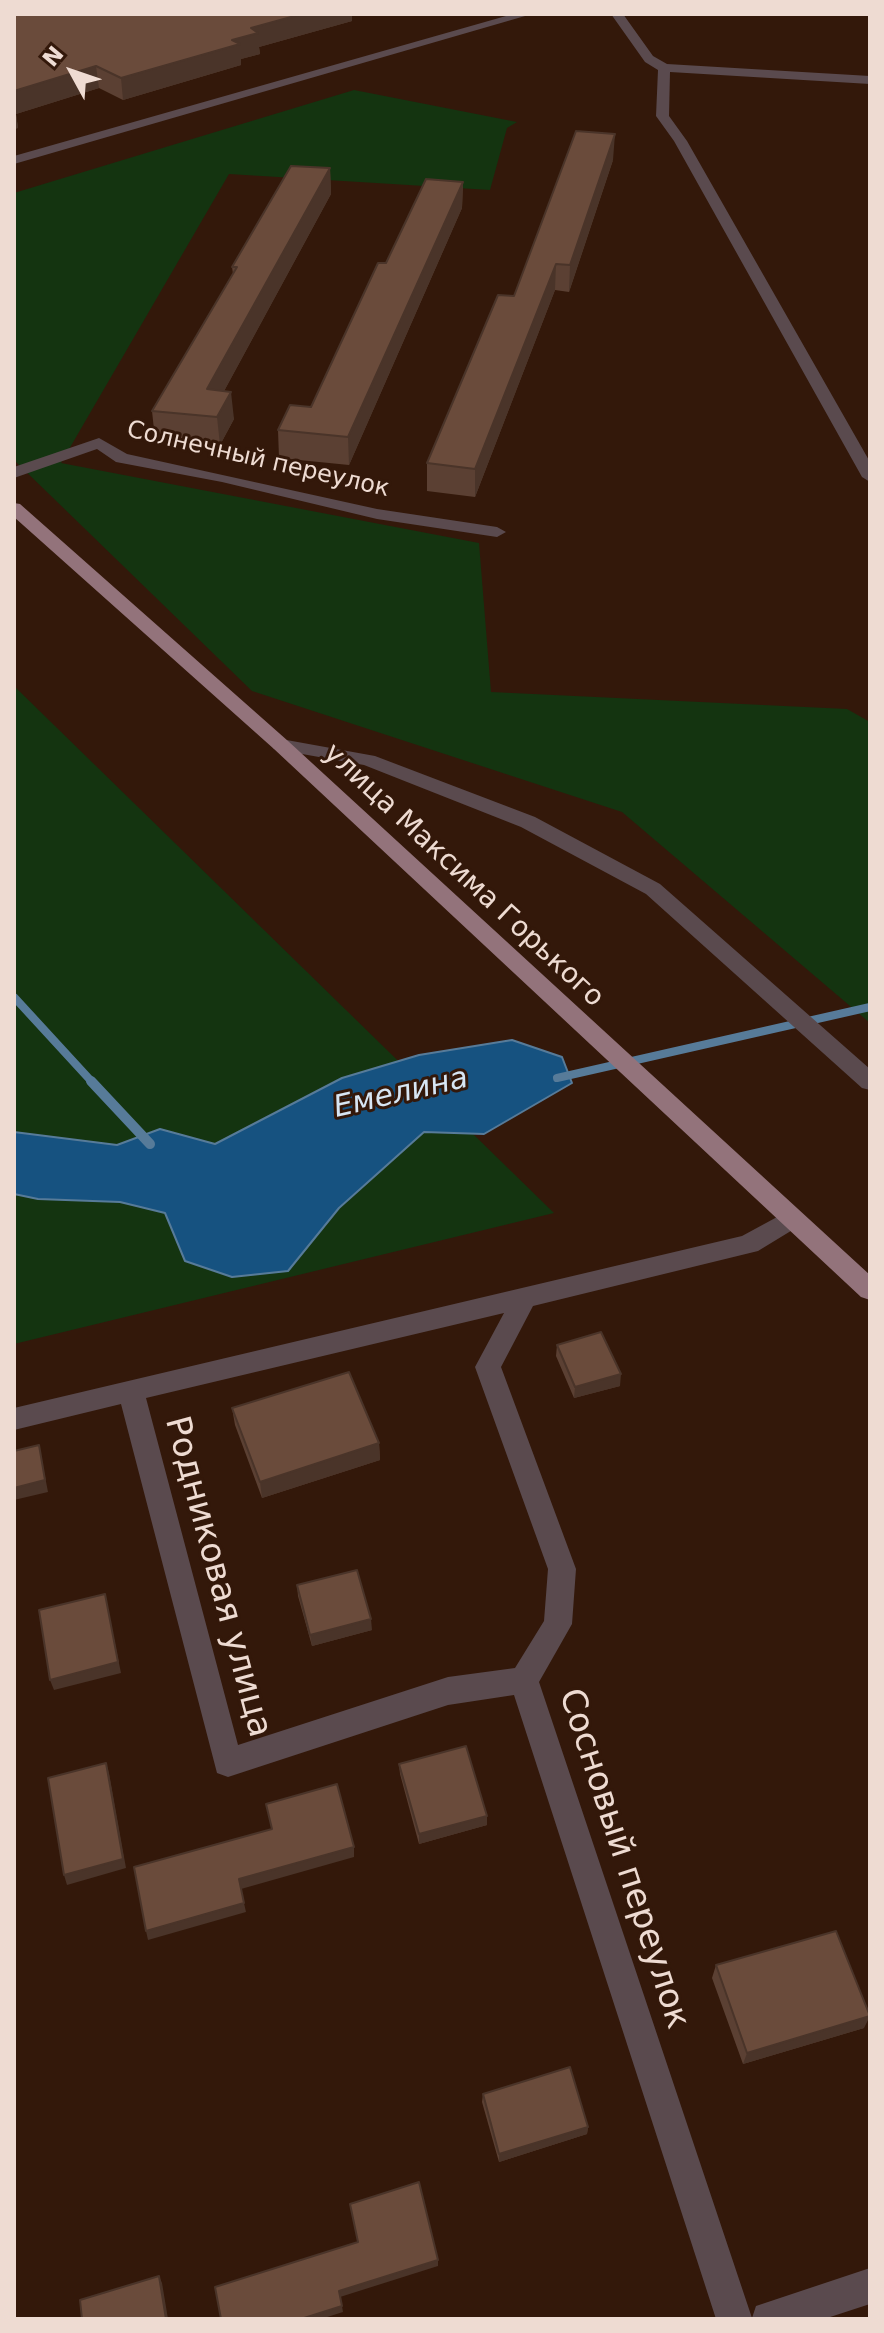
<!DOCTYPE html>
<meta charset="utf-8">
<style>
body{margin:0}
#map{position:relative;width:884px;height:2333px;overflow:hidden;background:#33180a;font-family:"DejaVu Sans",sans-serif}
canvas{display:block}
.frame{position:absolute;inset:0;border:16px solid #eedbd2;pointer-events:none}
.north{position:absolute;left:32px;top:32px;width:80px;height:80px;-webkit-text-stroke:6px #33180a;paint-order:stroke;rotate:310deg;font-size:22px;font-weight:700;line-height:32px;text-align:center;color:#eedbd2}
.north::after{content:'';display:block;margin:auto;width:28px;height:36px;background:#eedbd2;clip-path:polygon(50% 0,100% 100%,50% 72%,0 100%)}
</style>
<div id="map">
<canvas width="884" height="2333"></canvas>
<div class="frame"></div>
<div class="north">N</div>
</div>
<script>
const ctx = document.querySelector('canvas').getContext('2d');
ctx.lineJoin = 'round';
function paint(path, color) {
  ctx.fillStyle = color;
  ctx.fill(path, 'evenodd');
}
function poly(rows) {
  const path = new Path2D();
  for (const r of rows) {
    path.moveTo(r[0], r[1]);
    for (let i = 2; i < r.length; i += 2) path.lineTo(r[i], r[i + 1]);
  }
  return path;
}
function trace(path, color, width, dash) {
  ctx.strokeStyle = color;
  ctx.lineWidth = width;
  ctx.lineCap = dash ? 'butt' : 'round';
  ctx.setLineDash(dash || []);
  ctx.stroke(path);
}
function label(font, color, halo, rows, align = 'center') {
  ctx.font = font + ' "DejaVu Sans",sans-serif';
  ctx.lineWidth = 6;
  ctx.setLineDash([]);
  ctx.textBaseline = 'middle';
  ctx.strokeStyle = halo;
  ctx.fillStyle = color;
  for (const [text, x, y, turn = 0] of rows) {
    ctx.save();
    ctx.translate(x, y);
    ctx.rotate((+turn || 0) * Math.PI / 180);
    ctx.textAlign = isNaN(turn) ? turn : align;
    if (halo) ctx.strokeText(text, 0, 0);
    ctx.fillText(text, 0, 0);
    ctx.restore();
  }
}
paint(poly([
 [354,90,517,122,507,128,490,190,229,174,61,463,479,543,491,692,847,709,870,722,870,1023,622,812,252,691,14,460,14,193],
 [14,686,554,1213,14,1344]
]), '#143410');
const water = poly([
 [512,1040,562,1057,572,1083,484,1134,424,1132,339,1208,288,1271,232,1277,185,1261,165,1213,120,1202,38,1199,14,1194,14,1132,117,1145,160,1129,215,1144,342,1078,419,1055,512,1040]
]);
paint(water, '#165280');
trace(water, '#577b99', 2);
trace(poly([
 [14,997,93,1083],
 [557,1078,870,1007]
]), '#577b99', 8);
trace(poly([
 [91,1081,150,1144]
]), '#577b99', 10);
paint(poly([
 [513,14,532,14,14,164,14,156,513,14],
 [611,14,623,14,653,56,667,64,870,76,870,84,670,72,669,116,687,141,870,462,870,482,862,477,674,141,656,116,658,70,645,62,611,14],
 [99,438,127,454,377,509,497,527,506,532,497,537,377,519,222,482,116,462,97,449,14,478,14,467,99,438],
 [281,739,375,756,535,817,660,884,870,1069,870,1090,862,1088,646,894,521,827,364,765,274,749,271,745,281,739],
 [790,1210,799,1212,802,1219,799,1226,758,1251,533,1306,501,1367,576,1569,572,1624,539,1682,752,2318,756,2306,870,2268,870,2304,824,2319,716,2319,514,1695,448,1705,228,1777,217,1773,121,1404,14,1430,14,1408,742,1236,790,1210],
 [504,1313,475,1367,548,1569,544,1621,515,1668,448,1677,238,1745,146,1398,504,1313]
]), '#5a4a4e');
paint(poly([
 [14,503,20,504,288,741,870,1275,870,1300,861,1297,274,749,14,517,14,503]
]), '#93737b');
paint(poly([
 [14,14,352,14,352,21,259,47,260,54,241,59,241,65,123,100,99,88,16,114,18,128,14,129],
 [613,160,569,292,555,290,475,497,427,491,427,463,514,296],
 [330,168,331,194,224,391,234,419,220,445,155,439,152,411,233,274,232,267],
 [463,182,462,208,349,465,279,458,278,430,311,407,386,263],
 [557,1345,620,1386,574,1398,556,1356],
 [232,1408,379,1443,380,1460,262,1498,235,1425],
 [297,1585,372,1630,312,1646,298,1596],
 [399,1764,487,1825,419,1844,400,1774],
 [716,1965,864,2028,743,2064,712,1978],
 [483,2094,588,2127,587,2134,499,2162,482,2102]
]), '#5b4033');
paint(poly([
 [302,14,352,14,352,21,259,47,260,54,241,59,241,65,123,100,121,78,232,40,251,28],
 [96,66,99,88,16,114,18,128,14,129,14,91],
 [615,134,613,160,569,292,570,265],
 [330,168,331,194,210,417,207,389],
 [463,182,462,208,349,465,348,437],
 [556,264,555,290,475,497,475,469],
 [231,392,234,419,220,445,217,417],
 [621,1374,620,1386,574,1398,575,1387],
 [379,1443,380,1460,262,1498,260,1482],
 [39,1445,48,1492,14,1500,14,1488],
 [105,1594,121,1673,54,1690,50,1680],
 [371,1619,372,1630,312,1646,310,1635],
 [106,1763,109,1773,126,1868,67,1885,64,1875],
 [487,1816,487,1825,419,1844,419,1834],
 [354,1847,354,1857,241,1889,239,1879],
 [244,1903,246,1912,148,1940,146,1931],
 [870,2016,864,2028,743,2064,747,2053],
 [588,2127,587,2134,499,2162,499,2154],
 [438,2260,438,2266,340,2297,339,2291],
 [159,2276,162,2283,168,2319,166,2319],
 [342,2306,343,2312,321,2319,301,2319]
]), '#4a3429');
const building = poly([
 [14,14,302,14,251,28,258,33,232,40,240,44,121,78,96,66,14,91,14,14],
 [576,131,615,134,570,265,556,264,475,469,427,463,498,295,514,296,576,131],
 [291,166,330,168,207,389,231,392,217,417,152,411,237,267,232,267,291,166],
 [426,179,463,182,348,437,278,430,290,405,311,407,378,263,386,263,426,179],
 [601,1332,621,1374,575,1387,557,1345,601,1332],
 [349,1372,379,1443,260,1482,232,1408,349,1372],
 [39,1445,45,1480,14,1488,14,1451,39,1445],
 [357,1570,371,1619,310,1635,297,1585,357,1570],
 [105,1594,118,1662,50,1680,39,1610,105,1594],
 [466,1746,487,1816,419,1834,399,1764,466,1746],
 [106,1763,123,1859,64,1875,48,1778,106,1763],
 [337,1784,354,1847,239,1879,244,1903,146,1931,134,1867,272,1829,266,1804,337,1784],
 [836,1931,870,2016,747,2053,716,1965,836,1931],
 [570,2067,588,2127,499,2154,483,2094,570,2067],
 [419,2182,438,2260,339,2291,342,2306,301,2319,221,2319,215,2287,358,2242,350,2204,419,2182],
 [159,2276,166,2319,82,2319,80,2300,159,2276]
]);
paint(building, '#6a4b3b');
trace(building, '#4a3429', 2);
label('24px', '#eedbd2', '#33180a', [
 ["Солнечный переулок",258,460,13]
]);
label('28px', '#eedbd2', '#33180a', [
 ["улица Максима Горького",463,876,43]
]);
label('italic 30px', '#d7e6f4', '#33180a', [
 ["Емелина",401,1094,-13]
]);
label('34px', '#eedbd2', '#33180a', [
 ["Родниковая улица",217,1577,75],
 ["Сосновый переулок",623,1859,72]
]);
</script>
